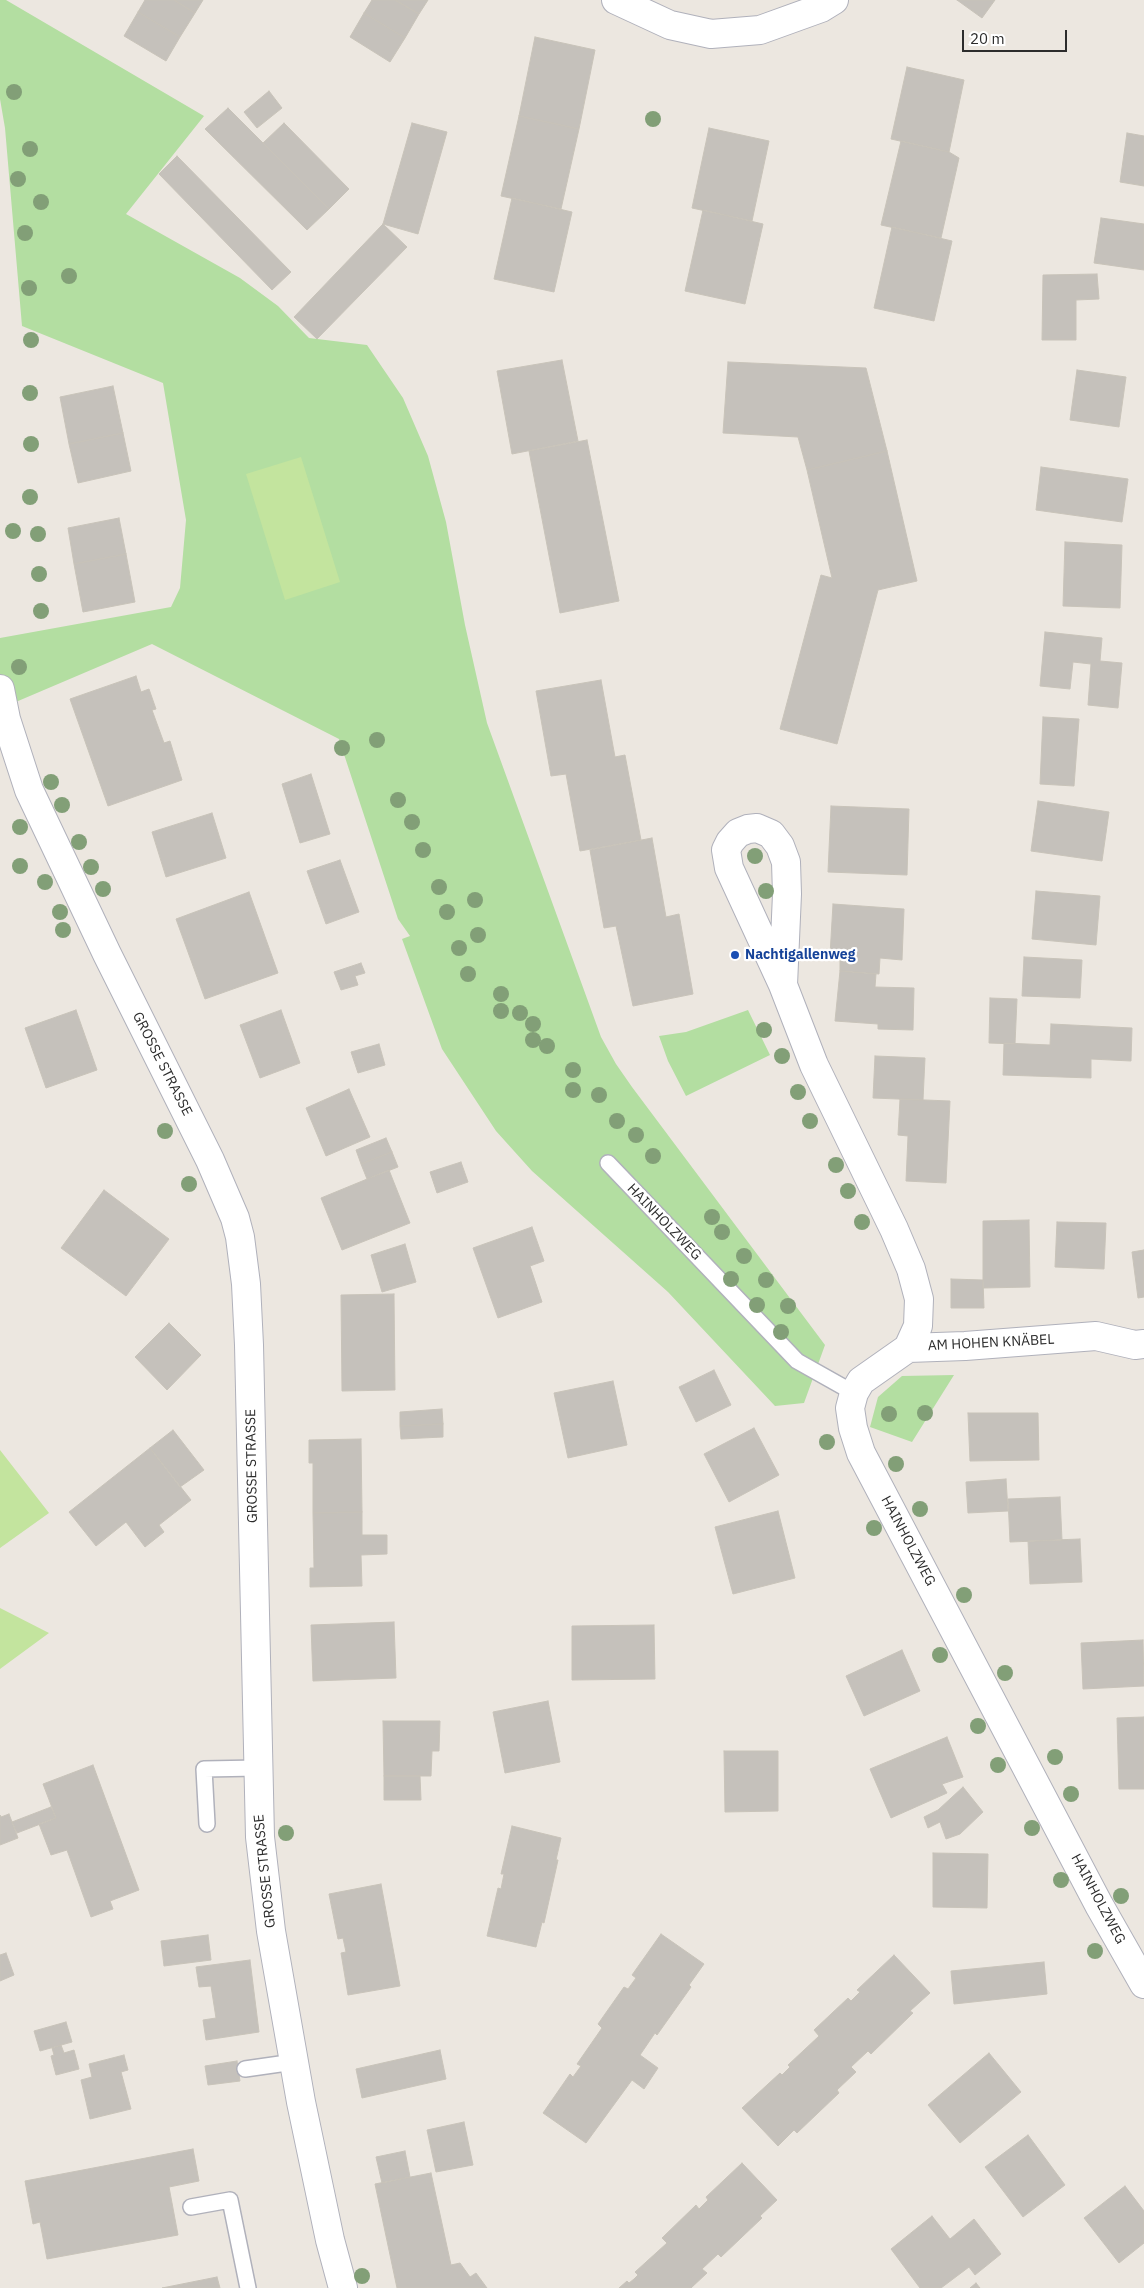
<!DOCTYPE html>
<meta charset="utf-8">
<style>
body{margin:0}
#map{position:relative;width:1144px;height:2288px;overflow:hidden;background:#ece7e0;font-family:"IBM Plex Sans",sans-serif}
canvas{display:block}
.scale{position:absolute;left:962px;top:30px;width:105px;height:22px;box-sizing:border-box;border:2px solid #2c2c2c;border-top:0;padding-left:6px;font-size:15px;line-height:18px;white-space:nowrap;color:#2c2c2c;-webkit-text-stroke:4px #fff;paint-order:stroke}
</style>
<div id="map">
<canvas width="1144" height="2288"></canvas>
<div class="scale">20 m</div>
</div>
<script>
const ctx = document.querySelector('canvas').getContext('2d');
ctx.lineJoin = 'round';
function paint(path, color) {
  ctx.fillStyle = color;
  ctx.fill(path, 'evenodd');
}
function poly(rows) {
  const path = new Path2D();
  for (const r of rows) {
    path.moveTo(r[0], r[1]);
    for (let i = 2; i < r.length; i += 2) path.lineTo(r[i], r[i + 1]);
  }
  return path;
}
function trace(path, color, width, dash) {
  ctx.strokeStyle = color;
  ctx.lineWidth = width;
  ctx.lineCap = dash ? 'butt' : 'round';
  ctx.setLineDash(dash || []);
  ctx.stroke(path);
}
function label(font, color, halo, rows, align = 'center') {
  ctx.font = font + ' "IBM Plex Sans",sans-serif';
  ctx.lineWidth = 4.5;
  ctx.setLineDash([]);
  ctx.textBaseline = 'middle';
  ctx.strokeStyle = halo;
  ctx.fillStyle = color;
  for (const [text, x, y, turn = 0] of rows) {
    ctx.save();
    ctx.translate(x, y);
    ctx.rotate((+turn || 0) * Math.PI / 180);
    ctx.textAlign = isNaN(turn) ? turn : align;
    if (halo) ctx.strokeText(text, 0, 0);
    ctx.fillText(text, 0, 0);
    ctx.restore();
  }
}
paint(poly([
 [0,0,6,0,204,116,126,214,240,278,278,306,309,338,367,345,403,398,428,456,446,522,465,625,487,723,601,1037,616,1064,632,1087,825,1345,804,1403,775,1406,668,1292,532,1171,496,1131,442,1049,402,939,410,936,398,919,339,739,152,644,4,707,0,677,0,638,171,607,180,588,186,520,163,383,22,326,5,128,0,99],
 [748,1010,770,1055,686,1096,668,1061,659,1036,686,1032],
 [954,1375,912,1442,870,1427,878,1397,902,1376]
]), '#b3dea1');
paint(poly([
 [301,457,340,582,285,600,246,474],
 [0,1450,49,1513,0,1548],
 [0,1608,49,1633,0,1669]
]), '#c3e49e');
const building = poly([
 [145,0,174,0,195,13,180,37,138,12,145,0],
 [174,0,203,0,195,13,174,0],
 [372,0,395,0,419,14,405,38,364,13,372,0],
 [395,0,428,0,419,14,395,0],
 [957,0,995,0,982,18,957,0],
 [138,12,180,37,166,61,124,36,138,12],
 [364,13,405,38,390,62,350,37,364,13],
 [535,37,595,50,579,129,519,116,535,37],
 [907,67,964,80,949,152,891,139,907,67],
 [269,91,282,108,257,128,244,112,269,91],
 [228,108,329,209,307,230,205,129,228,108],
 [519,116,579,129,561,209,501,196,519,116],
 [284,123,349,189,329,209,263,143,284,123],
 [412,123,447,132,418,234,383,224,412,123],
 [709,128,769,141,752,221,692,208,709,128],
 [1127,133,1144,136,1144,186,1120,182,1127,133],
 [901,141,949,152,959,158,941,238,881,225,901,141],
 [177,156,291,272,272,290,159,174,177,156],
 [512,198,572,212,554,292,494,279,512,198],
 [703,210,763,224,745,304,685,291,703,210],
 [1101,218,1144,224,1144,270,1094,263,1101,218],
 [383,224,407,247,317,339,294,317,383,224],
 [892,227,952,241,934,321,874,308,892,227],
 [1097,274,1099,299,1076,300,1076,340,1042,340,1043,275,1097,274],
 [562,360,578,441,512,454,497,371,562,360],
 [728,362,866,368,887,451,807,470,798,437,723,433,728,362],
 [1077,370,1126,377,1119,427,1070,420,1077,370],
 [113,386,123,433,69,444,60,397,113,386],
 [123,433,131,471,78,483,69,444,123,433],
 [587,440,619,601,560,613,529,451,587,440],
 [887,451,917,581,878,590,837,744,780,729,821,575,832,578,807,470,887,451],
 [1041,467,1128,479,1122,522,1036,510,1041,467],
 [119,518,126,554,74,564,68,528,119,518],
 [1065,542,1122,545,1120,608,1063,606,1065,542],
 [126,554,135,602,83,612,74,564,126,554],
 [1045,632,1102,638,1100,661,1122,663,1118,708,1088,705,1091,664,1073,662,1070,689,1040,686,1045,632],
 [136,676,141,692,149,689,156,709,152,710,164,743,170,741,182,780,108,806,70,699,136,676],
 [601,680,615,757,625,755,641,840,580,851,566,774,551,776,536,691,601,680],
 [1043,717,1079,719,1074,786,1040,784,1043,717],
 [311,774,330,834,300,843,282,784,311,774],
 [1038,801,1109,812,1102,861,1031,851,1038,801],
 [831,806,909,809,907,875,828,872,831,806],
 [212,813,226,858,166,877,152,832,212,813],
 [652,838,666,917,679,914,693,994,633,1006,616,926,604,928,590,850,652,838],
 [340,860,359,912,326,924,307,871,340,860],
 [1036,891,1100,896,1096,945,1032,939,1036,891],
 [249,892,278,973,205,999,176,919,249,892],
 [833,904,904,909,902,960,880,958,879,974,840,971,840,955,830,955,833,904],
 [1024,957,1082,960,1080,998,1022,996,1024,957],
 [361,963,365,973,355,976,358,985,341,990,334,972,361,963],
 [840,971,876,974,875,987,914,988,913,1030,878,1029,878,1024,835,1021,840,971],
 [990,998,1017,999,1015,1044,989,1043,990,998],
 [76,1010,97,1070,46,1088,25,1028,76,1010],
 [281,1010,300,1063,260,1078,240,1025,281,1010],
 [1051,1024,1132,1028,1131,1061,1091,1059,1091,1078,1003,1075,1004,1043,1050,1045,1051,1024],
 [379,1044,385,1065,358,1073,351,1052,379,1044],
 [875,1056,925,1058,923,1100,873,1098,875,1056],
 [349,1089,370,1137,326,1156,306,1108,349,1089],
 [900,1099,950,1101,946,1183,906,1181,908,1136,898,1135,900,1099],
 [386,1138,392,1152,361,1164,356,1150,386,1138],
 [392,1152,398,1167,367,1179,361,1164,392,1152],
 [461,1162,468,1182,437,1193,430,1172,461,1162],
 [389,1170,410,1223,342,1250,321,1198,389,1170],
 [104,1190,169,1239,126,1296,61,1248,104,1190],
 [1029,1220,1030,1287,983,1288,983,1221,1029,1220],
 [1057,1222,1106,1223,1104,1269,1055,1267,1057,1222],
 [532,1227,544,1261,530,1266,542,1302,498,1318,473,1248,532,1227],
 [405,1244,416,1282,382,1292,371,1255,405,1244],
 [1144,1250,1144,1297,1138,1298,1132,1252,1144,1250],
 [951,1279,983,1280,984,1308,951,1308,951,1279],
 [394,1294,395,1390,342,1391,341,1295,394,1294],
 [169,1323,201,1355,167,1390,135,1357,169,1323],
 [714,1370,731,1405,696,1422,679,1387,714,1370],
 [613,1381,627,1445,568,1458,554,1393,613,1381],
 [442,1409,443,1424,400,1426,400,1412,442,1409],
 [968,1413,1038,1413,1039,1460,970,1461,968,1413],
 [443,1424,443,1437,401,1439,400,1426,443,1424],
 [754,1428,779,1475,729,1502,704,1454,754,1428],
 [173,1430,204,1470,180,1487,150,1448,173,1430],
 [361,1439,362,1512,313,1513,313,1463,309,1463,309,1440,361,1439],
 [150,1448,191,1500,159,1525,164,1532,145,1547,126,1522,96,1546,69,1512,150,1448],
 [1006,1479,1008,1511,968,1513,966,1482,1006,1479],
 [1060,1497,1062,1540,1010,1542,1008,1499,1060,1497],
 [778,1511,795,1578,733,1594,715,1527,778,1511],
 [362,1512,362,1535,387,1535,387,1554,361,1555,362,1586,310,1587,310,1568,314,1568,313,1513,362,1512],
 [1080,1539,1082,1582,1030,1584,1028,1541,1080,1539],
 [394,1622,396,1678,313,1681,311,1625,394,1622],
 [654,1625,655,1679,572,1680,572,1626,654,1625],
 [1143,1640,1144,1686,1083,1689,1081,1643,1143,1640],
 [902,1650,920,1691,864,1716,846,1676,902,1650],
 [548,1701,560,1762,505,1773,493,1712,548,1701],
 [1144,1717,1144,1789,1119,1789,1117,1718,1144,1717],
 [383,1721,440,1721,439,1751,432,1751,431,1776,384,1776,383,1721],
 [947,1737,963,1777,942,1784,947,1793,891,1818,870,1769,947,1737],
 [724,1751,778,1751,778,1811,725,1812,724,1751],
 [93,1765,139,1890,110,1901,113,1909,91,1917,67,1850,51,1855,39,1824,56,1818,43,1784,93,1765],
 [384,1776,420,1776,421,1800,384,1800,384,1776],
 [963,1787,983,1812,960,1834,946,1839,940,1822,928,1828,924,1817,938,1810,963,1787],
 [51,1807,56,1818,17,1833,12,1822,51,1807],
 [9,1814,18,1838,0,1845,0,1815,1,1817,9,1814],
 [512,1826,561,1838,556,1860,558,1860,544,1923,542,1922,536,1947,487,1936,498,1888,501,1889,504,1874,501,1874,512,1826],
 [933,1853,988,1854,987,1908,933,1907,933,1853],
 [381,1884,400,1986,348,1995,341,1953,346,1952,343,1938,338,1939,329,1894,381,1884],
 [661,1934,704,1964,689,1985,691,1987,657,2035,655,2033,640,2055,658,2068,644,2089,632,2080,586,2143,543,2113,570,2074,573,2077,581,2066,577,2064,602,2028,598,2024,624,1987,628,1989,636,1978,632,1975,661,1934],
 [208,1935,211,1960,164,1966,161,1941,208,1935],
 [6,1953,14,1975,0,1981,0,1955,6,1953],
 [894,1955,930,1993,910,2011,913,2013,871,2054,868,2051,851,2067,856,2072,837,2090,839,2093,797,2133,794,2130,778,2146,742,2108,780,2073,782,2075,790,2067,788,2065,819,2036,814,2030,848,1998,851,2001,860,1992,857,1990,894,1955],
 [250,1960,259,2032,206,2040,203,2020,216,2018,211,1986,199,1987,196,1967,250,1960],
 [1044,1962,1047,1994,954,2004,951,1971,1044,1962],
 [66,2022,72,2042,40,2051,34,2031,66,2022],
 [61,2045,64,2053,74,2050,79,2069,56,2075,51,2056,54,2055,52,2048,61,2045],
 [440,2050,446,2079,362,2098,356,2069,440,2050],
 [989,2053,1021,2092,960,2143,928,2105,989,2053],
 [124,2055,128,2070,121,2072,131,2109,90,2119,81,2080,92,2077,89,2064,124,2055],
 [237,2061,240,2081,208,2085,205,2066,237,2061],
 [464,2122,473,2165,436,2172,427,2130,464,2122],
 [1028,2135,1065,2185,1023,2217,985,2167,1028,2135],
 [193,2149,199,2181,169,2187,178,2235,47,2259,40,2222,33,2224,25,2181,193,2149],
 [405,2151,410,2177,382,2183,376,2157,405,2151],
 [742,2163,777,2200,760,2216,762,2218,721,2257,718,2254,702,2269,707,2273,691,2288,619,2288,627,2281,629,2283,634,2279,638,2275,635,2272,667,2243,662,2238,696,2205,699,2209,708,2200,706,2197,742,2163],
 [431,2173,451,2265,460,2263,470,2277,476,2273,487,2288,397,2288,375,2184,431,2173],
 [1125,2186,1144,2211,1144,2243,1119,2263,1084,2218,1125,2186],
 [932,2216,950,2239,974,2219,1001,2254,975,2275,969,2267,941,2288,920,2288,891,2249,932,2216],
 [217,2277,220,2288,162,2288,217,2277],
 [976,2283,980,2288,970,2288,976,2283]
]);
paint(building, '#c5c1bb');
trace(building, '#c8c3b9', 1);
const service = poly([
 [608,1163,797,1361,854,1393],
 [207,1824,204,1769,258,1768],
 [245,2069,294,2062],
 [191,2207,230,2200,248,2288]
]);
const minor = poly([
 [616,0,670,25,711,34,760,30,821,8,834,0],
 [0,689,6,719,29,790,107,954,210,1160,235,1218,240,1237,246,1284,249,1345,260,1837,271,1931,301,2102,330,2240,343,2288],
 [783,985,787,894,786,862,780,846,771,834,757,828,748,829,738,833,730,842,726,850,729,868,783,985,814,1065,894,1229,911,1269,919,1299,918,1326,908,1348],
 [1144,1344,1135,1345,1096,1336,965,1346,908,1348,861,1381,854,1393,850,1408,853,1428,861,1453,1099,1905,1144,1984]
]);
trace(service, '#b0b1bb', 18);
trace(minor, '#b0b1bb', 30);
trace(service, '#fff', 15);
trace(minor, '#fff', 28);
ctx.fillStyle = '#829f77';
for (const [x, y] of [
 [14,92],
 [653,119],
 [30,149],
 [18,179],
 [41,202],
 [25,233],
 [69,276],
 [29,288],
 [31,340],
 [30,393],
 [31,444],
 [30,497],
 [13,531],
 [38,534],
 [39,574],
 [41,611],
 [19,667],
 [377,740],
 [342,748],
 [51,782],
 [398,800],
 [62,805],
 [412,822],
 [20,827],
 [79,842],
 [423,850],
 [755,856],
 [20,866],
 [91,867],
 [45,882],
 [439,887],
 [103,889],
 [766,891],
 [475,900],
 [60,912],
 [447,912],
 [63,930],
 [478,935],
 [459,948],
 [468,974],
 [501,994],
 [501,1011],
 [520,1013],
 [533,1024],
 [764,1030],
 [533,1040],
 [547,1046],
 [782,1056],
 [573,1070],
 [573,1090],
 [798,1092],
 [599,1095],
 [617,1121],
 [810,1121],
 [165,1131],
 [636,1135],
 [653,1156],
 [836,1165],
 [189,1184],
 [848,1191],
 [712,1217],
 [862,1222],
 [722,1232],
 [744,1256],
 [731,1279],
 [766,1280],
 [757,1305],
 [788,1306],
 [781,1332],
 [925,1413],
 [889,1414],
 [827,1442],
 [896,1464],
 [920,1509],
 [874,1528],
 [964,1595],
 [940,1655],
 [1005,1673],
 [978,1726],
 [1055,1757],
 [998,1765],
 [1071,1794],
 [1032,1828],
 [286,1833],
 [1061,1880],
 [1121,1896],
 [1095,1951],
 [362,2276]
]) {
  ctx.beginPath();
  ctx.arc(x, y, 8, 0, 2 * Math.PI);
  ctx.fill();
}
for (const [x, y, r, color] of [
 [735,955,5,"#1a4fb4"]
]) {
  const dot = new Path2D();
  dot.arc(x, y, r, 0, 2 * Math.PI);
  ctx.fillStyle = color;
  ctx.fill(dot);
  trace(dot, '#fff', 2);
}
label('bold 14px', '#164399', '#fff', [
 ["Nachtigallenweg",745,955]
], 'left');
label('14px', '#2c2c2c', '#fff', [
 ["GROSSE STRASSE",162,1064,63],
 ["HAINHOLZWEG",664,1222,46],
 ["AM HOHEN KNÄBEL",991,1343,-3],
 ["GROSSE STRASSE",252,1466,-91],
 ["HAINHOLZWEG",908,1541,62],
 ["GROSSE STRASSE",265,1871,-96],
 ["HAINHOLZWEG",1098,1899,62]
]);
</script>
